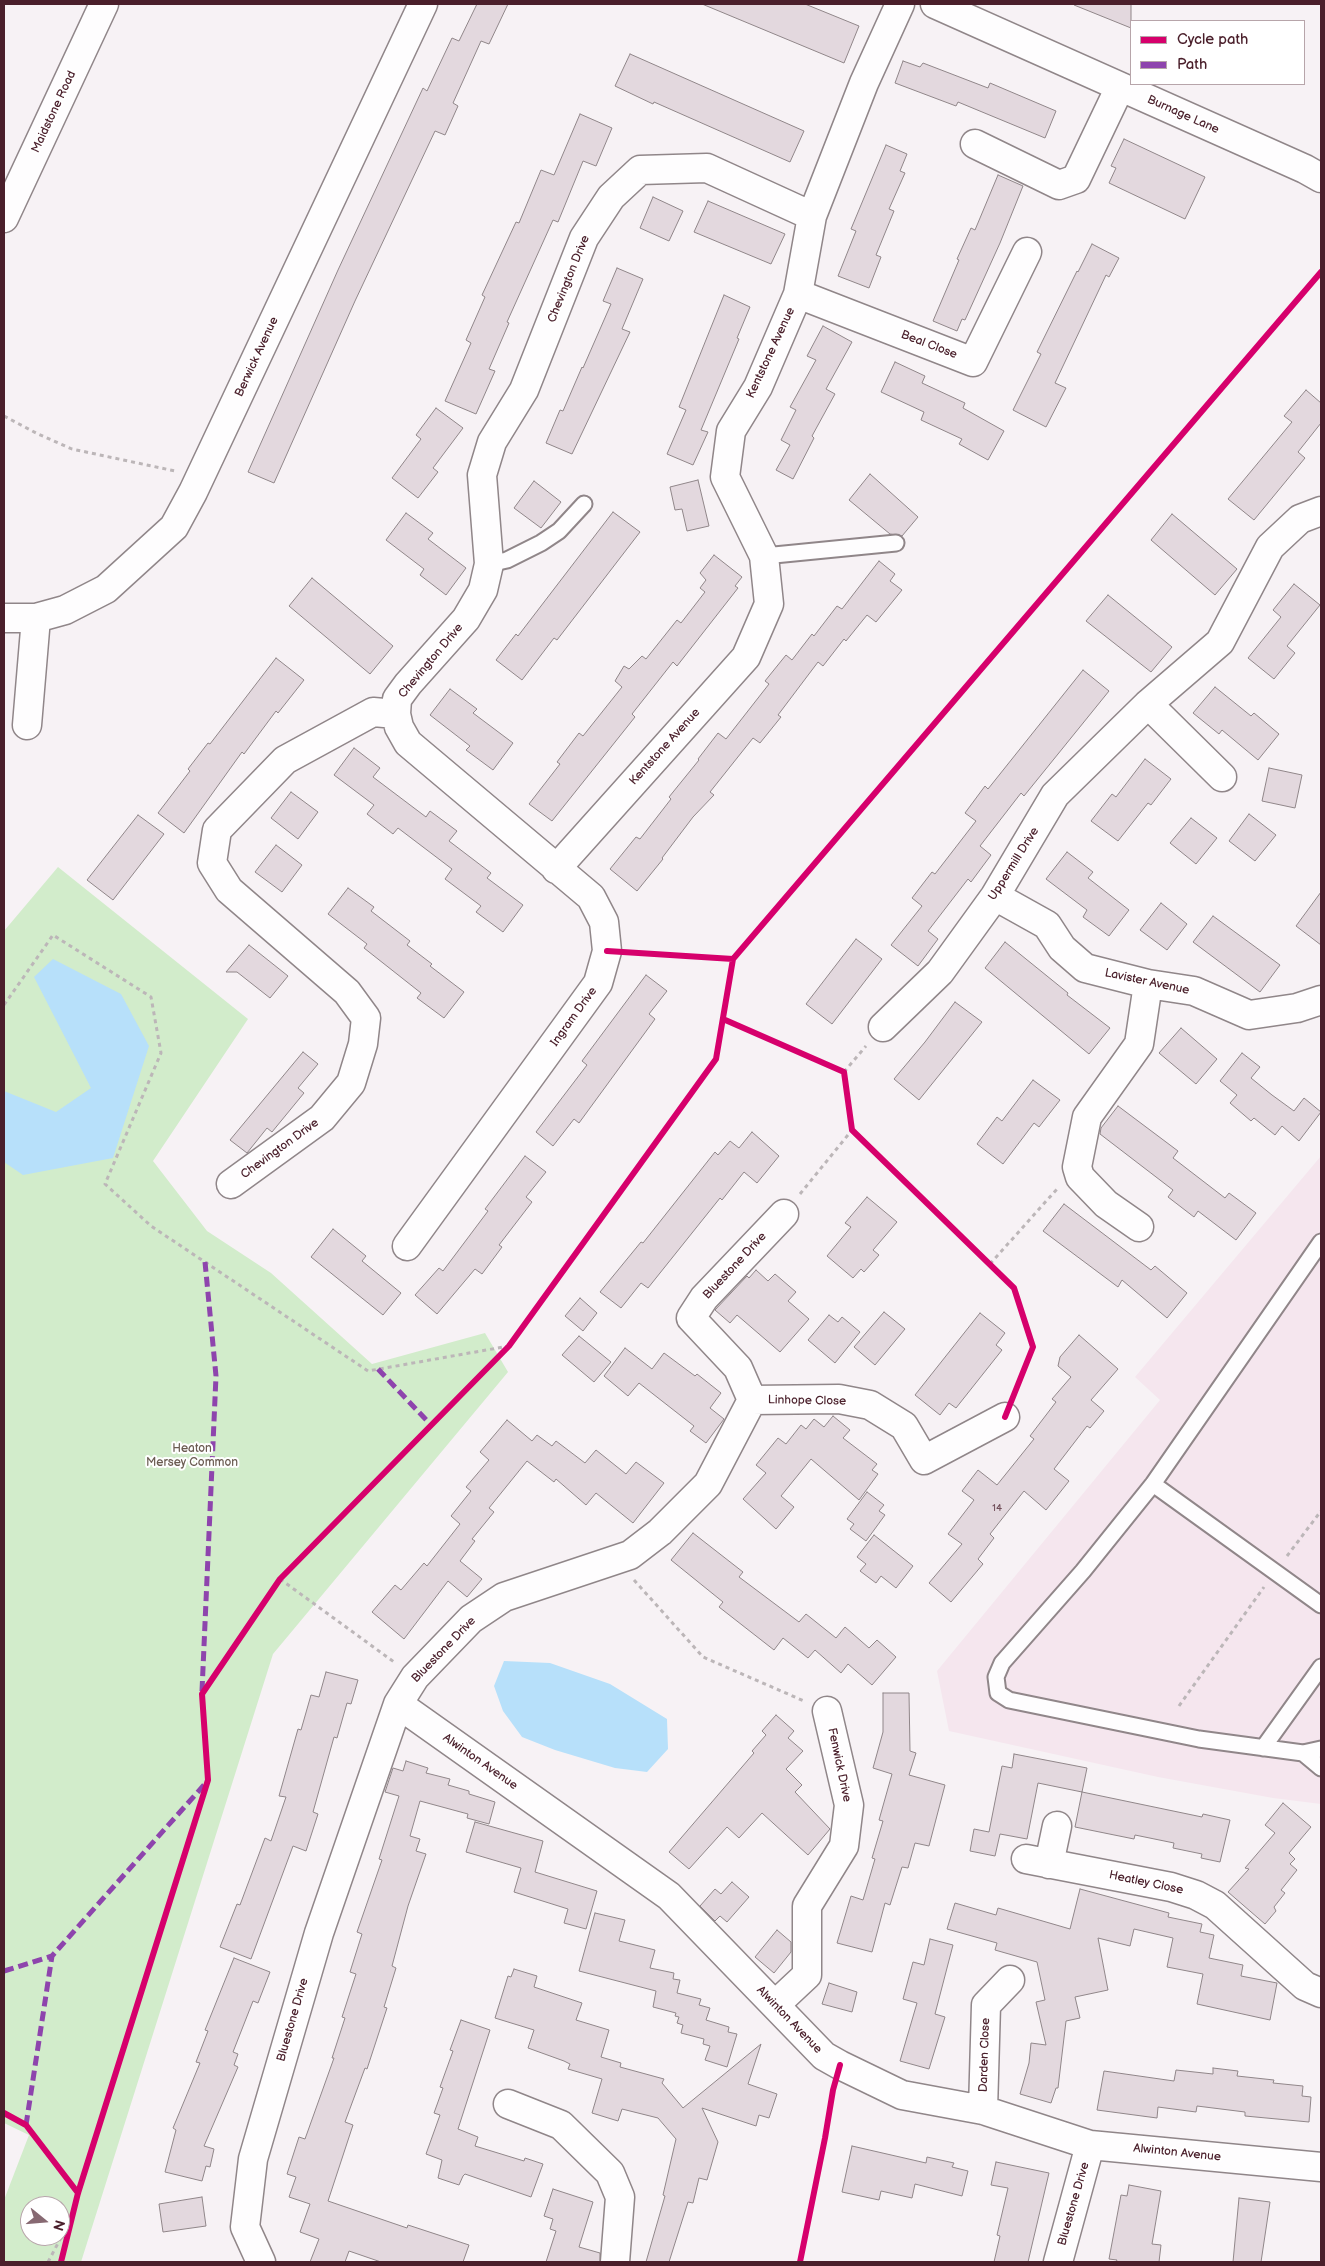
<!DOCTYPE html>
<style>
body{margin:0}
#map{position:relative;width:1325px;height:2266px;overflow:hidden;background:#f7f2f5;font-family:"Balsamiq Sans",sans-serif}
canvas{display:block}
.frame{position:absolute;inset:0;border:5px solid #4a1f2b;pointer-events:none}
.legend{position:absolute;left:1130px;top:20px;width:175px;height:65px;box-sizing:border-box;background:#fff;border:1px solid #b7a5aa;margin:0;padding:6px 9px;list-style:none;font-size:15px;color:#4a1f2b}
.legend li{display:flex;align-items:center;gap:10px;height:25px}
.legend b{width:25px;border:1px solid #b7a5aa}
.north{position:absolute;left:20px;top:2196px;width:50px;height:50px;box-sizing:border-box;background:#fff;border:1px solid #b7a5aa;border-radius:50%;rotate:107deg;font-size:14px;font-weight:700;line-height:20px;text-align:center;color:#4a1f2b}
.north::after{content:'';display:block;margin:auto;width:18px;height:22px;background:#876972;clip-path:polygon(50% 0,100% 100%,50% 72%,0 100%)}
</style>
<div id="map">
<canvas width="1325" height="2266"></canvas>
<div class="frame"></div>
<ul class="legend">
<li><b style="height:6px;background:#d6006c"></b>Cycle path</li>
<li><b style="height:6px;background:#8e44ad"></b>Path</li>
</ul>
<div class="north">N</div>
</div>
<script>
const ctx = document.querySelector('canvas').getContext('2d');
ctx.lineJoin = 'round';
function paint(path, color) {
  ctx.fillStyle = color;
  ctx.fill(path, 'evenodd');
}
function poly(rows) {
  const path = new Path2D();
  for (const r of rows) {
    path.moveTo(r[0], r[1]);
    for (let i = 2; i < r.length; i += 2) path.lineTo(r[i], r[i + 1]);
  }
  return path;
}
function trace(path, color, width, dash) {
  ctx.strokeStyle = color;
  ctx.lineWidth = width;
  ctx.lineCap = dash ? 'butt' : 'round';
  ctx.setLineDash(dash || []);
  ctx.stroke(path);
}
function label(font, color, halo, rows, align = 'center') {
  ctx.font = font + ' "Balsamiq Sans",sans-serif';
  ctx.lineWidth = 4;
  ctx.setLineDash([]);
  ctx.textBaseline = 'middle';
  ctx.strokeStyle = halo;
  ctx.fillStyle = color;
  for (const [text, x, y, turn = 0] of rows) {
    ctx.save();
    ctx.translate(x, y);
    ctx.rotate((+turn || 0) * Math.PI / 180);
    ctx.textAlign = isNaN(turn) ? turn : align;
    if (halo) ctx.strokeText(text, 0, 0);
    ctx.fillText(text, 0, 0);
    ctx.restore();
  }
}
paint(poly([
 [1321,1156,1321,1804,1273,1798,1158,1777,949,1731,937,1671,1160,1400,1135,1377]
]), '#f5e6ee');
paint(poly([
 [58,867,248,1019,153,1161,207,1231,271,1273,372,1364,485,1333,508,1372,273,1654,81,2262,4,2262,4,2200,29,2135,4,2123,4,931],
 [30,2206,60,2206,60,2236,30,2236]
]), '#d2eccb');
paint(poly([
 [53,959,121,994,149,1046,113,1158,23,1175,4,1162,4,1091,56,1112,91,1088,34,977],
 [504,1661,550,1663,610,1684,667,1719,668,1749,647,1772,615,1768,555,1750,522,1737,503,1711,494,1686]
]), '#b7e0fa');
const building = poly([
 [477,4,508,4,489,44,481,41,453,103,458,106,445,135,435,131,355,301,274,483,248,472,338,270,423,88,427,91,452,38,459,41,477,4],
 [702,4,805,4,859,26,844,63,702,4],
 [1074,4,1131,4,1131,28,1074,5,1074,4],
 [630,54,804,131,790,162,654,102,653,104,615,86,630,54],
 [903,61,920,67,923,63,988,88,990,83,1056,111,1045,138,958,102,956,106,895,83,903,61],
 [580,114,612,128,596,166,583,161,558,222,553,220,507,322,509,323,489,369,495,371,476,414,445,401,471,343,466,340,485,297,482,295,516,222,519,223,541,170,554,175,580,114],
 [1124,139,1205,177,1185,219,1109,183,1116,168,1111,166,1124,139],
 [886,145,907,154,900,171,905,173,889,209,894,211,876,255,881,257,869,288,838,276,856,231,851,229,886,145],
 [998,175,1023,186,1000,243,965,320,962,319,957,331,933,321,959,260,957,259,971,228,975,230,998,175],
 [653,197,683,211,669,241,640,228,653,197],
 [708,201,785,234,771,264,694,232,708,201],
 [1092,244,1119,258,1109,277,1106,275,1055,383,1066,388,1046,427,1013,410,1041,354,1037,352,1077,271,1078,272,1092,244],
 [617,268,643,279,622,329,630,332,572,454,546,443,560,410,563,411,582,367,583,368,611,304,603,301,617,268],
 [724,295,750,307,737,338,739,339,701,430,708,432,693,465,667,454,686,410,679,407,724,295],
 [823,326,852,342,826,389,835,394,812,436,814,438,793,479,776,470,790,445,781,440,796,410,790,407,816,360,807,356,823,326],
 [895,362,925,376,922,383,965,403,963,408,1004,431,988,460,959,444,962,439,921,420,924,412,881,392,895,362],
 [1306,390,1321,403,1321,423,1298,452,1305,458,1254,520,1228,499,1292,422,1284,416,1306,390],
 [436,408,463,428,433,468,438,472,418,498,392,478,421,439,416,435,436,408],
 [870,474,918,517,902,536,890,534,849,500,870,474],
 [698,480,709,526,687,531,682,509,675,510,670,487,698,480],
 [534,481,561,502,541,528,514,508,534,481],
 [613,512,640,532,557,640,554,638,522,680,496,660,516,634,518,636,613,512],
 [406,513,433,533,428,539,466,568,446,595,420,575,424,569,386,540,406,513],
 [1172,514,1237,569,1215,595,1151,540,1172,514],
 [714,555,742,577,735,586,738,588,677,666,673,662,632,714,635,717,552,821,529,804,560,764,557,762,579,733,583,736,622,687,615,681,624,666,629,669,642,656,646,659,677,620,681,623,705,592,700,588,706,580,700,573,714,555],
 [879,561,895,574,890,581,902,590,876,622,867,615,846,641,844,639,823,666,818,662,778,715,781,717,760,743,753,738,710,792,714,795,693,817,662,858,663,859,637,891,610,869,636,837,640,839,671,799,669,797,699,760,698,759,718,733,726,739,769,684,765,681,786,655,792,660,812,634,814,636,837,606,842,609,879,561],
 [312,578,393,646,370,674,289,606,312,578],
 [1294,584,1320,605,1287,646,1295,653,1274,679,1248,658,1281,617,1273,610,1294,584],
 [1108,595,1172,647,1151,672,1086,621,1108,595],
 [276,658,304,680,278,713,276,711,244,754,242,752,184,833,158,813,190,771,188,769,208,743,210,744,276,658],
 [1083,670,1109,691,1024,796,1021,793,980,846,991,855,971,882,968,879,928,931,938,939,918,966,891,945,922,906,912,898,932,872,935,874,976,821,965,813,985,786,988,789,1083,670],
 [1215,687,1251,716,1254,713,1279,734,1258,760,1222,730,1219,734,1193,713,1215,687],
 [450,689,477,709,473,713,513,743,493,770,466,750,470,746,430,715,450,689],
 [354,748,380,768,373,777,426,817,430,811,457,831,449,841,491,873,487,878,523,905,503,932,476,912,481,906,445,879,452,869,398,828,393,834,367,814,374,805,334,775,354,748],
 [1145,759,1171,779,1151,805,1148,803,1118,841,1091,821,1112,794,1116,797,1145,759],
 [1269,768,1302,775,1295,808,1262,801,1269,768],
 [291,792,318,812,298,839,271,818,291,792],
 [1249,814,1276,835,1255,861,1229,841,1249,814],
 [138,815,164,834,113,900,87,880,138,815],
 [1191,818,1217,838,1196,864,1170,843,1191,818],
 [276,845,302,865,282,892,255,872,276,845],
 [1067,852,1093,872,1088,878,1129,910,1109,936,1083,917,1087,910,1046,879,1067,852],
 [348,888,374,907,371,911,410,941,407,945,432,964,430,966,464,992,444,1018,417,998,421,993,364,948,367,944,328,914,348,888],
 [1321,892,1321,945,1296,926,1321,892],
 [1161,903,1187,924,1167,950,1140,930,1161,903],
 [1213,916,1280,965,1260,992,1193,942,1213,916],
 [856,939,882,959,832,1024,806,1004,856,939],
 [1005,942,1068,993,1067,995,1110,1028,1089,1054,985,968,1005,942],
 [249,945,288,976,270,998,237,972,226,972,249,945],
 [646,975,667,991,649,1014,655,1019,579,1123,574,1119,553,1146,536,1132,587,1065,582,1061,646,975],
 [955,1002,982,1022,919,1100,894,1079,925,1042,955,1002],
 [1181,1028,1217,1059,1196,1084,1159,1053,1181,1028],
 [303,1052,318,1064,298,1088,304,1093,272,1132,267,1128,247,1153,230,1140,303,1052],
 [1242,1053,1260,1067,1251,1078,1272,1095,1294,1111,1304,1098,1321,1112,1299,1141,1282,1126,1275,1135,1254,1118,1251,1121,1230,1103,1237,1095,1220,1081,1242,1053],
 [1033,1080,1060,1100,1039,1127,1034,1123,1003,1164,977,1144,997,1117,1002,1121,1033,1080],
 [1118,1106,1178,1151,1173,1158,1225,1198,1229,1193,1256,1213,1236,1240,1198,1211,1194,1217,1168,1197,1173,1190,1100,1134,1101,1128,1118,1106],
 [752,1132,779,1156,757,1183,744,1172,722,1200,720,1198,648,1288,641,1283,621,1308,600,1292,641,1242,643,1243,715,1152,718,1155,730,1141,739,1148,752,1132],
 [525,1156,546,1172,526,1197,532,1202,499,1245,502,1247,482,1274,475,1269,437,1314,415,1295,439,1268,443,1271,488,1211,485,1209,525,1156],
 [867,1197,897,1222,873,1250,879,1255,864,1272,861,1269,853,1278,827,1256,851,1227,845,1223,867,1197],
 [1064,1204,1151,1270,1155,1266,1187,1293,1167,1318,1122,1280,1118,1287,1043,1231,1064,1204],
 [333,1229,366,1256,362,1261,401,1293,383,1315,311,1257,333,1229],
 [756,1270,768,1281,775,1274,796,1292,788,1301,809,1319,780,1352,737,1315,730,1323,715,1310,747,1276,749,1278,756,1270],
 [580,1298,597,1313,583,1331,565,1316,580,1298],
 [884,1312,905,1329,875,1365,854,1347,884,1312],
 [980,1313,1005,1333,996,1345,1002,1350,956,1408,949,1403,940,1415,915,1395,980,1313],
 [829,1315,838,1322,842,1317,860,1332,835,1363,808,1340,829,1315],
 [1079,1335,1118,1369,1091,1400,1104,1411,1090,1428,1087,1426,1054,1469,1069,1481,1046,1510,1024,1491,990,1534,994,1538,978,1559,983,1564,951,1602,929,1583,962,1544,948,1534,974,1500,962,1491,978,1470,997,1485,1034,1439,1030,1436,1056,1402,1052,1399,1071,1377,1058,1366,1060,1357,1079,1335],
 [579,1336,611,1362,594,1382,562,1355,579,1336],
 [625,1348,652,1369,664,1353,695,1376,697,1374,721,1393,710,1408,724,1419,706,1443,690,1431,694,1426,639,1383,628,1396,604,1376,625,1348],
 [833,1416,850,1430,843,1438,877,1464,872,1470,878,1474,859,1500,811,1459,781,1496,794,1507,776,1529,743,1499,766,1473,756,1465,778,1438,786,1444,801,1425,806,1429,814,1419,824,1427,833,1416],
 [507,1420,532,1441,537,1435,552,1446,556,1441,585,1463,596,1450,626,1474,636,1462,664,1483,633,1523,596,1493,586,1505,556,1479,554,1482,527,1461,489,1508,494,1512,472,1539,475,1541,460,1561,482,1579,467,1597,448,1581,404,1639,372,1612,395,1585,401,1590,424,1563,427,1566,460,1524,451,1516,471,1491,466,1487,489,1460,480,1452,507,1420],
 [867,1492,884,1505,879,1511,885,1515,866,1541,850,1529,854,1524,847,1519,867,1492],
 [693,1533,743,1572,739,1577,799,1622,806,1614,836,1638,845,1627,869,1648,877,1640,896,1657,872,1685,848,1664,841,1673,815,1650,808,1658,783,1638,774,1650,719,1607,723,1602,671,1560,693,1533],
 [874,1535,913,1566,896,1588,881,1576,876,1583,860,1571,866,1564,857,1557,874,1535],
 [326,1672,358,1680,351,1704,347,1703,337,1738,334,1737,313,1812,318,1814,306,1851,293,1846,251,1959,220,1947,237,1904,240,1905,265,1838,271,1841,286,1797,279,1796,298,1729,301,1730,311,1695,319,1697,326,1672],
 [883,1693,909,1693,910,1751,916,1753,909,1775,945,1785,929,1846,915,1843,908,1868,902,1867,890,1905,885,1903,872,1952,837,1943,851,1896,863,1900,875,1859,872,1858,883,1821,879,1820,892,1774,873,1768,883,1732,883,1693],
 [776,1715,794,1731,788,1738,803,1751,786,1769,802,1785,795,1792,830,1829,808,1855,762,1813,739,1838,727,1827,689,1869,669,1852,754,1753,752,1751,766,1735,762,1731,776,1715],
 [1014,1754,1087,1768,1082,1792,1038,1783,1027,1839,1000,1834,995,1856,970,1851,974,1829,989,1832,1002,1766,1012,1768,1014,1754],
 [406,1761,428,1768,426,1773,450,1779,448,1785,469,1791,469,1794,495,1802,489,1824,467,1818,468,1814,420,1801,410,1836,420,1839,416,1851,426,1854,408,1906,392,1966,396,1968,384,2007,387,2008,367,2069,365,2068,345,2122,353,2125,328,2201,407,2228,408,2225,469,2245,463,2262,381,2262,349,2251,345,2262,310,2262,319,2239,300,2232,310,2204,289,2197,296,2177,287,2174,299,2137,305,2139,334,2058,332,2058,345,2018,342,2017,356,1974,350,1972,362,1934,357,1932,382,1860,379,1859,399,1796,385,1792,393,1768,403,1771,406,1761],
 [1082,1792,1202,1817,1203,1814,1230,1820,1220,1862,1201,1858,1202,1854,1173,1848,1174,1843,1135,1835,1134,1839,1075,1827,1082,1792],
 [1283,1803,1311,1827,1289,1853,1295,1859,1290,1864,1297,1870,1281,1890,1285,1893,1274,1907,1276,1911,1265,1924,1228,1892,1249,1869,1245,1868,1275,1833,1265,1825,1283,1803],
 [475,1822,543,1841,535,1872,597,1891,586,1929,564,1923,568,1909,514,1892,521,1868,466,1852,475,1822],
 [732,1882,749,1897,727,1922,720,1916,715,1921,700,1906,715,1889,721,1894,732,1882],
 [1080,1889,1169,1913,1168,1917,1202,1924,1200,1932,1214,1935,1209,1958,1243,1965,1241,1976,1277,1983,1270,2020,1197,2004,1203,1974,1167,1967,1173,1938,1134,1929,1130,1946,1098,1938,1108,1990,1075,1997,1080,2018,1066,2021,1058,2088,1056,2088,1051,2103,1020,2094,1029,2063,1031,2043,1046,2045,1036,2002,1045,2000,1037,1962,995,1950,997,1943,947,1929,955,1903,996,1915,998,1908,1070,1929,1080,1889],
 [595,1913,625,1920,619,1941,655,1950,650,1968,674,1973,673,1979,680,1980,677,1993,701,1999,699,2005,710,2008,706,2020,729,2027,728,2032,737,2034,727,2067,705,2060,710,2046,703,2044,704,2039,681,2033,683,2025,677,2023,679,2017,675,2016,676,2013,653,2007,656,1991,579,1971,595,1913],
 [777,1930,791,1942,791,1952,774,1973,755,1957,777,1930],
 [930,1939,953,1945,935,2014,945,2017,929,2069,900,2061,917,2003,903,1999,913,1962,924,1965,930,1939],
 [234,1958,270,1972,258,2003,253,2001,233,2052,238,2054,234,2065,238,2067,204,2146,214,2149,210,2167,206,2166,202,2181,165,2172,176,2130,173,2128,200,2063,196,2062,208,2031,205,2030,234,1958],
 [514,1969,537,1976,534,1987,582,2003,576,2020,609,2030,601,2057,621,2063,620,2067,664,2079,662,2083,683,2108,761,2044,748,2084,777,2094,769,2118,759,2115,756,2126,702,2108,718,2142,707,2180,699,2178,693,2203,688,2202,669,2262,646,2262,665,2196,663,2195,676,2139,658,2118,622,2109,618,2121,592,2113,602,2079,568,2069,570,2064,564,2061,528,2048,534,2030,495,2018,508,1976,511,1977,514,1969],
 [829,1983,857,1992,852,2012,822,2004,829,1983],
 [461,2020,490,2030,458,2129,478,2137,475,2146,524,2161,525,2158,543,2164,531,2197,465,2174,463,2176,459,2185,438,2178,442,2160,426,2154,440,2115,434,2113,443,2088,440,2087,453,2051,450,2050,461,2020],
 [1213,2068,1238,2071,1237,2076,1274,2080,1273,2083,1303,2086,1302,2096,1311,2097,1309,2122,1245,2116,1245,2112,1197,2106,1196,2112,1158,2107,1157,2118,1097,2110,1104,2071,1174,2081,1176,2070,1213,2074,1213,2068],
 [852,2146,926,2163,927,2157,954,2163,952,2167,968,2171,962,2196,915,2184,912,2198,881,2191,879,2200,842,2192,852,2146],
 [996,2162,1049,2173,1028,2262,994,2262,1000,2236,997,2235,1008,2188,991,2185,996,2162],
 [1129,2185,1161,2191,1152,2244,1161,2245,1159,2262,1116,2262,1117,2260,1109,2259,1121,2195,1127,2196,1129,2185],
 [553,2189,593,2202,579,2247,600,2253,600,2262,546,2262,556,2231,550,2229,553,2219,544,2216,553,2189],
 [202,2197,206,2226,163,2232,159,2204,202,2197],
 [1239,2198,1270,2202,1261,2262,1233,2262,1239,2198]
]);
paint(building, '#e3d8de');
trace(building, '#908689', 1);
const service = poly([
 [764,556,896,543],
 [489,564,507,560,541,543,559,531,584,504],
 [1321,1242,1153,1484,1083,1571,1002,1663,996,1677,998,1693,1009,1700,1199,1739,1303,1753,1321,1749],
 [1153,1484,1321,1605],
 [1263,1748,1321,1667],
 [1303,1753,1321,1768]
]);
const minor = poly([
 [935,4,1305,169,1321,178],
 [975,144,1059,185,1076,179,1120,87],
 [4,218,104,4],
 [798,294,973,362,1027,252],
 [4,618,36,618,65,610,106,589,174,527,193,492,423,4],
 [1148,704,1222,777],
 [396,714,399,727,408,743,591,897,604,922,607,951,598,983,407,1246],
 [27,725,36,618],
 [556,869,746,657,769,604,764,556,725,477,731,431,758,387,798,294,812,216,864,83,900,4],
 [995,896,1047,925,1062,948,1085,968,1148,984,1194,991,1249,1015,1297,1008,1321,1000],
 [883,1027,940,972,995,896,1055,795,1148,704,1220,642,1270,547,1300,519,1321,511],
 [231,1184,322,1118,351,1083,363,1044,366,1018,347,992,229,890,212,863,217,830,285,760,373,712,396,714,397,699,408,684,466,619,483,590,489,564,482,475,492,442,524,390,584,238,611,197,640,170,707,168,812,216],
 [1139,1227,1106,1204,1080,1177,1077,1167,1087,1117,1139,1044,1148,984],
 [752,1400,839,1399,870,1405,904,1426,924,1460,1005,1417],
 [398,1704,669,1896,824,2056,840,2065,902,2095,983,2110,1090,2145,1321,2167],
 [1026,1859,1171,1887,1196,1895,1215,1905,1305,1986,1321,1993],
 [1049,1864,1057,1826],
 [775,2005,807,1975,807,1906,844,1846,849,1805,827,1711],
 [508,2104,561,2125,610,2173,620,2197,615,2262],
 [983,2110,986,2005,1010,1980],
 [261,2262,245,2227,253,2159,319,1933,398,1704,415,1677,471,1619,504,1597,630,1555,660,1532,708,1484,752,1400,738,1368,691,1318,704,1298,784,1214],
 [1058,2262,1090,2145]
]);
trace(service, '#908689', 19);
trace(minor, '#908689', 31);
trace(poly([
 [4,416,38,434,72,449,175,471],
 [4,1005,53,935,151,997,161,1053,105,1184,151,1226,368,1371,509,1346],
 [844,1072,866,1046],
 [800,1194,852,1130],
 [990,1264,1057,1189],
 [1287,1556,1321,1511],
 [280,1579,394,1662],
 [634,1580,703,1657,804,1701],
 [1179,1706,1264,1587],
 [48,2262,72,2217]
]), '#bcb6b8', 3, [4, 4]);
trace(service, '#fefdfe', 15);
trace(minor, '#fefdfe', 28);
trace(poly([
 [378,1369,431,1425],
 [202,1691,216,1376,205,1262],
 [4,1971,52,1956],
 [26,2125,52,1956,204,1785]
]), '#8e44ad', 5, [10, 5]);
trace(poly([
 [607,951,733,959],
 [723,1019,844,1072,852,1130,1014,1288,1033,1347,1005,1417],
 [4,2113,26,2125,78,2193],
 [61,2262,78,2193,208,1780,202,1694,280,1579,509,1346,716,1059,733,959,1321,272],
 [800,2262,825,2138,833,2090,840,2065]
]), '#d6006c', 6);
label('10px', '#704d58', null, [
 ["14",997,1508]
]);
label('12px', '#4a1f2b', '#fff', [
 ["Maidstone Road",54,112,-65],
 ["Burnage Lane",1183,115,24],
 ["Chevington Drive",569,279,-68],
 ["Beal Close",929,345,21],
 ["Kentstone Avenue",771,353,-65],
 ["Berwick Avenue",257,357,-65],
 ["Chevington Drive",431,661,-50],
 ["Kentstone Avenue",665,747,-48],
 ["Uppermill Drive",1014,864,-58],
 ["Lavister Avenue",1147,982,12],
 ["Ingram Drive",574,1017,-54],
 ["Chevington Drive",280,1149,-36],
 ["Bluestone Drive",735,1266,-47],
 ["Linhope Close",807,1401,1],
 ["Bluestone Drive",444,1650,-46],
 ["Alwinton Avenue",480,1762,35],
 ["Fenwick Drive",839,1765,78],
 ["Heatley Close",1146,1883,12],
 ["Bluestone Drive",293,2020,-74],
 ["Alwinton Avenue",789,2020,46],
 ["Darden Close",985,2055,-88],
 ["Alwinton Avenue",1177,2153,6],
 ["Bluestone Drive",1074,2204,-74]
]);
label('12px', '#6a5b51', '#fff', [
 ["Heaton",192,1449],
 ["Mersey Common",192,1463]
]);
</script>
